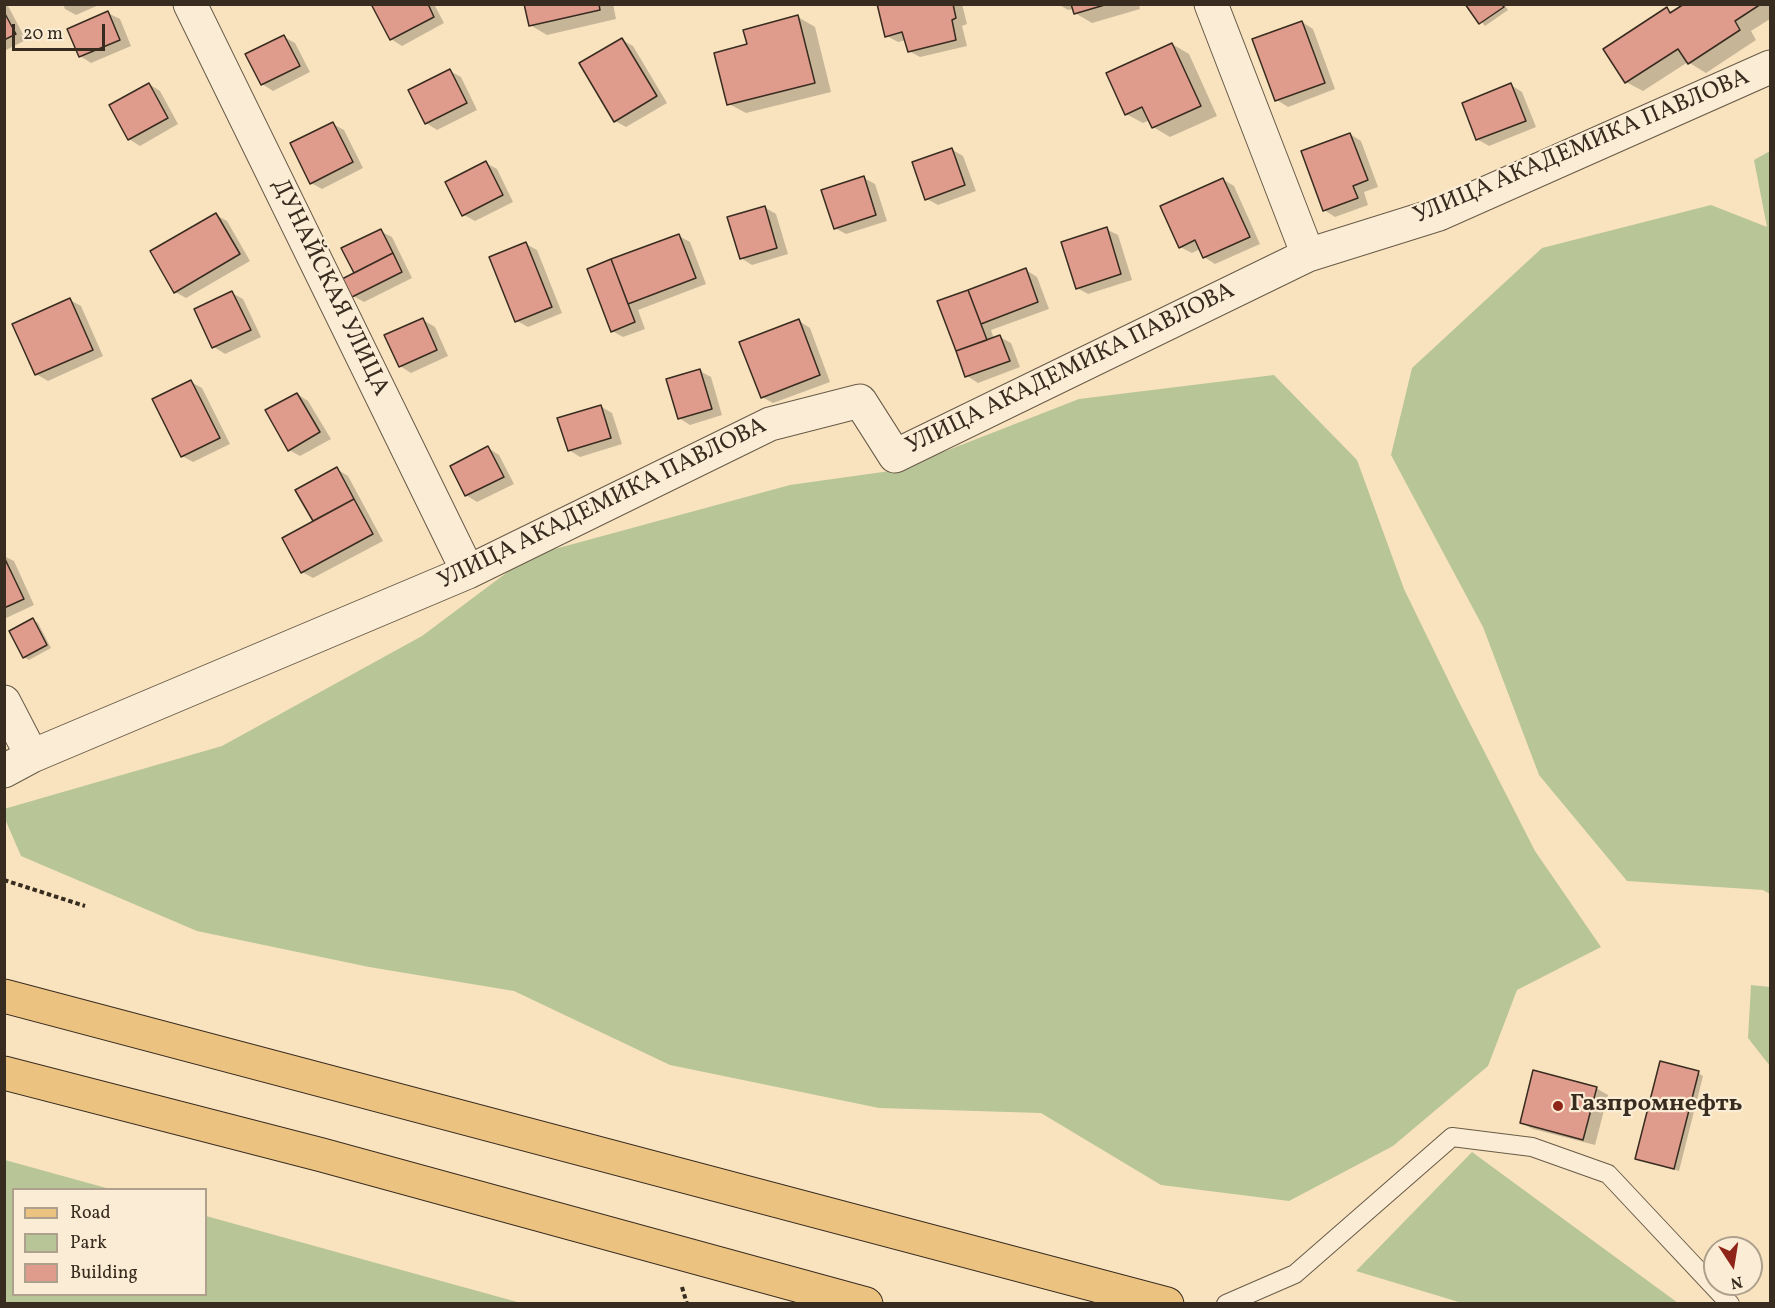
<!DOCTYPE html>
<meta charset="utf-8">
<style>
body{margin:0}
#map{position:relative;width:1775px;height:1308px;overflow:hidden;background:#f9e3bf;font-family:Vollkorn,serif}
canvas{display:block}
.frame{position:absolute;inset:0;border:6px solid #372c1f;pointer-events:none}
.legend{position:absolute;left:12px;top:1188px;width:195px;height:108px;box-sizing:border-box;background:#fbedd5;border:2px solid #ada08c;margin:0;padding:8px 10px;list-style:none;font-size:18px;color:#372c1f}
.legend li{display:flex;align-items:center;gap:12px;height:30px}
.legend b{width:30px;border:2px solid #ada08c}
.north{position:absolute;left:1703px;top:1236px;width:60px;height:60px;box-sizing:border-box;background:#fbedd5;border:2px solid #ada08c;border-radius:50%;rotate:168deg;font-size:16px;font-weight:700;line-height:24px;text-align:center;color:#372c1f}
.north::after{content:'';display:block;margin:auto;width:21px;height:27px;background:#8f2418;clip-path:polygon(50% 0,100% 100%,50% 72%,0 100%)}
.scale{position:absolute;left:12px;top:24px;width:93px;height:27px;box-sizing:border-box;border:3px solid #372c1f;border-top:0;padding-left:8px;font-size:18px;line-height:21px;white-space:nowrap;color:#372c1f;-webkit-text-stroke:4px #fbedd5;paint-order:stroke}
</style>
<div id="map">
<canvas width="1775" height="1308"></canvas>
<div class="frame"></div>
<ul class="legend">
<li><b style="height:8px;background:#ecc280"></b>Road</li>
<li><b style="height:16px;background:#b8c597"></b>Park</li>
<li><b style="height:16px;background:#df9b8c"></b>Building</li>
</ul>
<div class="north">N</div>
<div class="scale">20 m</div>
</div>
<script>
const ctx = document.querySelector('canvas').getContext('2d');
ctx.lineJoin = 'round';
function paint(path, color) {
  ctx.fillStyle = color;
  ctx.fill(path, 'evenodd');
}
function poly(rows) {
  const path = new Path2D();
  for (const r of rows) {
    path.moveTo(r[0], r[1]);
    for (let i = 2; i < r.length; i += 2) path.lineTo(r[i], r[i + 1]);
  }
  return path;
}
function trace(path, color, width, dash) {
  ctx.strokeStyle = color;
  ctx.lineWidth = width;
  ctx.lineCap = dash ? 'butt' : 'round';
  ctx.setLineDash(dash || []);
  ctx.stroke(path);
}
function label(font, color, halo, rows, align = 'center') {
  ctx.font = font + ' Vollkorn,serif';
  ctx.lineWidth = 4.5;
  ctx.setLineDash([]);
  ctx.textBaseline = 'middle';
  ctx.strokeStyle = halo;
  ctx.fillStyle = color;
  for (const [text, x, y, turn = 0] of rows) {
    ctx.save();
    ctx.translate(x, y);
    ctx.rotate((+turn || 0) * Math.PI / 180);
    ctx.textAlign = isNaN(turn) ? turn : align;
    if (halo) ctx.strokeText(text, 0, 0);
    ctx.fillText(text, 0, 0);
    ctx.restore();
  }
}
paint(poly([
 [1770,151,1770,894,1763,890,1627,881,1539,775,1483,627,1391,455,1412,368,1542,248,1711,205,1767,227,1754,160],
 [1274,375,1357,460,1404,589,1458,700,1535,851,1601,947,1517,990,1488,1066,1393,1146,1289,1201,1161,1185,1041,1113,879,1108,670,1065,514,991,369,967,197,931,21,856,5,819,4,809,222,746,422,636,529,556,790,485,897,470,1079,399],
 [1751,985,1770,987,1770,1066,1748,1038],
 [1472,1152,1678,1303,1462,1303,1356,1271],
 [5,1160,110,1189,14,1190,14,1294,206,1294,206,1216,521,1303,5,1303]
]), '#b8c597');
paint(poly([
 [4,4,7,4,26,40,4,51],
 [63,4,101,4,76,15,65,9],
 [372,4,434,4,444,23,402,46,391,39],
 [526,4,613,4,616,19,547,35,530,25],
 [879,4,962,4,967,24,962,26,967,46,920,57,909,51,906,40,898,42,887,36],
 [1058,4,1139,4,1140,9,1092,23,1075,13,1074,9,1068,10],
 [1467,4,1504,4,1508,10,1485,26],
 [1687,4,1770,4,1770,19,1751,31,1756,40,1706,73,1688,62,1643,91,1626,82,1667,9,1673,13],
 [108,13,120,19,131,46,91,63,80,56],
 [798,17,815,27,831,92,746,113,729,104,749,45],
 [1302,22,1313,29,1335,89,1288,107,1277,100],
 [284,37,295,43,310,72,273,91,262,84],
 [622,40,633,46,667,103,626,127,615,121],
 [1172,44,1189,54,1217,116,1170,137,1153,127,1150,120,1143,123,1126,114],
 [450,71,461,77,477,110,437,130,426,123],
 [149,84,160,91,178,124,140,146,129,139],
 [1511,85,1522,92,1536,127,1489,146,1477,139],
 [333,124,344,130,363,168,322,189,311,183],
 [1350,134,1361,141,1378,187,1364,192,1368,205,1335,217,1324,210],
 [951,149,963,156,976,191,938,205,927,199],
 [486,163,497,169,513,202,475,221,464,215],
 [864,178,875,184,887,221,846,234,835,228],
 [1222,179,1234,186,1260,244,1215,264,1204,257,1200,249,1192,253,1180,247],
 [764,207,776,214,788,254,752,265,741,258],
 [216,215,227,221,250,261,186,298,175,292],
 [1106,229,1118,235,1132,280,1088,294,1077,288],
 [380,231,392,237,412,278,364,302,353,296,356,274],
 [679,236,690,242,706,284,638,310,645,329,623,337,612,331,589,270],
 [526,244,537,250,562,313,528,327,517,321],
 [1026,270,1037,277,1049,309,991,330,994,339,1000,337,1011,343,1020,367,978,383,967,376,939,302],
 [232,293,243,299,261,337,225,354,214,347,196,310],
 [70,300,81,306,103,356,48,381,36,374,14,324],
 [423,320,435,327,448,356,411,373,400,366],
 [799,321,810,328,830,382,773,403,762,397],
 [700,371,711,377,722,415,690,425,679,418],
 [191,382,202,388,230,444,193,462,182,456],
 [297,394,308,401,331,439,300,456,289,450],
 [600,406,612,413,622,444,580,457,569,450],
 [488,448,499,455,514,484,477,502,466,495],
 [337,469,348,476,383,541,313,578,302,572,315,522,298,490],
 [4,556,14,561,34,605,4,619],
 [33,620,38,623,51,648,29,660,24,657],
 [1698,1073,1703,1076,1679,1171,1637,1159],
 [1596,1088,1608,1095,1595,1145,1533,1129,1521,1123]
]), '#0003');
const building = poly([
 [371,4,428,4,434,17,390,40,371,4],
 [524,4,599,4,600,10,529,26,524,4],
 [877,4,953,4,956,18,952,20,956,40,908,52,902,32,885,37,877,4],
 [1071,4,1108,4,1074,14,1071,4],
 [1465,4,1502,4,1504,7,1479,24,1465,4],
 [1684,4,1761,4,1735,21,1740,30,1688,64,1678,49,1625,83,1603,49,1667,7,1670,13,1684,4],
 [108,11,120,40,79,57,67,29,108,11],
 [4,12,16,34,4,40,4,12],
 [798,15,815,83,727,105,714,53,747,44,743,30,798,15],
 [1302,21,1325,83,1275,101,1252,39,1302,21],
 [284,35,300,66,261,85,245,54,284,35],
 [622,38,657,96,614,122,579,63,622,38],
 [1172,43,1201,106,1152,128,1142,107,1125,115,1106,73,1172,43],
 [450,69,467,103,425,124,408,90,450,69],
 [149,83,168,118,128,140,109,105,149,83],
 [1511,83,1526,121,1476,140,1462,103,1511,83],
 [333,122,353,162,310,184,290,143,333,122],
 [1350,133,1368,180,1353,186,1358,198,1323,211,1301,151,1350,133],
 [952,148,965,185,925,200,912,162,952,148],
 [486,161,503,195,462,216,445,182,486,161],
 [864,176,876,215,834,229,821,190,864,176],
 [1223,178,1250,237,1203,258,1195,240,1179,248,1160,206,1223,178],
 [765,206,777,248,740,259,727,217,765,206],
 [216,213,240,254,174,293,150,251,216,213],
 [1107,227,1121,274,1076,289,1061,242,1107,227],
 [381,229,393,253,354,273,341,248,381,229],
 [679,234,696,278,628,304,611,259,679,234],
 [526,242,552,307,515,322,489,257,526,242],
 [393,253,402,272,352,297,342,279,393,253],
 [611,259,635,322,611,332,587,269,611,259],
 [1026,268,1038,302,981,324,968,290,1026,268],
 [968,290,987,340,956,351,937,301,968,290],
 [232,291,251,330,212,348,194,309,232,291],
 [70,298,93,350,35,375,12,324,70,298],
 [423,318,437,350,399,367,384,335,423,318],
 [799,319,820,375,761,398,739,342,799,319],
 [1000,335,1010,361,965,377,956,351,1000,335],
 [700,369,712,409,678,419,666,379,700,369],
 [191,380,220,438,181,457,152,399,191,380],
 [297,393,320,432,288,451,265,410,297,393],
 [601,405,611,438,568,451,557,418,601,405],
 [488,446,504,477,465,496,450,466,488,446],
 [337,467,354,499,313,521,295,490,337,467],
 [354,499,373,534,301,573,282,538,354,499],
 [4,557,24,599,4,608,4,557],
 [33,618,47,645,23,658,9,631,33,618],
 [1660,1061,1699,1071,1674,1169,1635,1159,1660,1061],
 [1533,1070,1597,1087,1583,1140,1520,1123,1533,1070]
]);
paint(building, '#df9b8c');
trace(building, '#372c1f', 1.5);
const service = poly([
 [1226,1304,1295,1274,1452,1137,1532,1147,1608,1174,1730,1304]
]);
const minor = poly([
 [190,4,468,572],
 [1211,4,1308,255],
 [4,702,32,756],
 [4,771,32,756,468,572,770,424,860,401,895,456,1308,255,1439,214,1770,67]
]);
const primary = poly([
 [4,996,1167,1304],
 [4,1073,322,1155,866,1304]
]);
trace(service, '#685a47', 20);
trace(minor, '#685a47', 35);
trace(primary, '#372c1f', 35);
trace(poly([
 [4,880,85,906],
 [682,1287,687,1304]
]), '#372c1f', 4, [4.5, 3]);
trace(service, '#fbedd5', 18);
trace(minor, '#fbedd5', 33);
trace(primary, '#ecc280', 33);
for (const [x, y, r, color] of [
 [1558,1106,6,"#8f2418"]
]) {
  const dot = new Path2D();
  dot.arc(x, y, r, 0, 2 * Math.PI);
  ctx.fillStyle = color;
  ctx.fill(dot);
  trace(dot, '#fbedd5', 2);
}
label('24px', '#372c1f', '#fbedd5', [
 ["УЛИЦА АКАДЕМИКА ПАВЛОВА",1582,148,-23],
 ["ДУНАЙСКАЯ УЛИЦА",329,288,64],
 ["УЛИЦА АКАДЕМИКА ПАВЛОВА",1071,370,-26],
 ["УЛИЦА АКАДЕМИКА ПАВЛОВА",603,505,-26]
]);
label('bold 24px', '#372c1f', '#fbedd5', [
 ["Газпромнефть",1570,1106]
], 'left');
</script>
